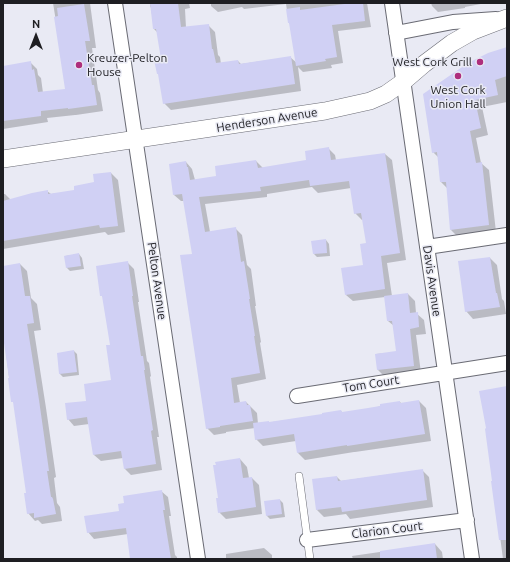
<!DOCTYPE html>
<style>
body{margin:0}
#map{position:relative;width:510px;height:562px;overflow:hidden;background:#e9eaf4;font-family:Ubuntu,sans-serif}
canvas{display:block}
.frame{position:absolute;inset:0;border:4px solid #1e1e22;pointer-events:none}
.north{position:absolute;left:16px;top:16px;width:40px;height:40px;-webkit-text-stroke:3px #e9eaf4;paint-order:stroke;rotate:0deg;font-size:11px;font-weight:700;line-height:16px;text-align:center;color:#1e1e22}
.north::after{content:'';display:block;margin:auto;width:14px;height:18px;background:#1e1e22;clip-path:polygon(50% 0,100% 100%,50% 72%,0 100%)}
</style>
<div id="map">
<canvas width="510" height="562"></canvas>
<div class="frame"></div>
<div class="north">N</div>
</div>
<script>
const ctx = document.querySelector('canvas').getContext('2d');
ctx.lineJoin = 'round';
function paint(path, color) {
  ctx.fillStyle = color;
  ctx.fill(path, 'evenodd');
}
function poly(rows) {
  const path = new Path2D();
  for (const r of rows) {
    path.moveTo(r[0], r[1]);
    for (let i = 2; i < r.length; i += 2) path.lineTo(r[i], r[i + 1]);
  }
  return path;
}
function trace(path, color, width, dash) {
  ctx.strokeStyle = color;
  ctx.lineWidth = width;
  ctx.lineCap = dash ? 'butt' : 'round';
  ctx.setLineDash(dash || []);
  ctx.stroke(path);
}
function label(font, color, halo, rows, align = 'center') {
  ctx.font = font + ' Ubuntu,sans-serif';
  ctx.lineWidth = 3;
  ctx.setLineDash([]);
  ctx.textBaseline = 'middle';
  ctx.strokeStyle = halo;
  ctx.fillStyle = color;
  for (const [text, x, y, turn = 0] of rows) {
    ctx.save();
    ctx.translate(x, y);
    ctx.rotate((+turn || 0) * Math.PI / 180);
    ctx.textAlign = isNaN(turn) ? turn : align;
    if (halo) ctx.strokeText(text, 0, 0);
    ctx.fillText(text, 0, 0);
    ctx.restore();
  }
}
paint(poly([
 [53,3,90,3,96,48,92,48,98,90,100,93,103,111,76,115,75,115,47,118,48,122,3,129,3,75,30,62,37,69,38,75,41,78,43,93,67,90],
 [150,3,189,3,190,8,185,9,186,28,208,25,215,32,218,55,220,57,221,64,238,61,241,64,290,57,297,63,290,24,289,23,286,4,244,9,242,7,218,12,211,6,211,3,367,3,371,27,338,31,343,63,331,65,332,68,303,72,298,67,301,91,171,110,164,103,162,60,158,33,154,29,151,8,150,6],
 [431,3,486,3,465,7,465,8,438,12,432,6],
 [507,48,507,102,482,107,488,135,476,138,481,163,489,170,496,232,458,237,451,230,448,189,441,182,438,157,433,152],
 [328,148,335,155,336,160,385,154,392,160,406,260,387,263,392,296,408,294,415,301,416,313,424,320,426,334,416,335,421,373,385,377,378,370,376,354,397,352,394,326,388,321,385,297,353,301,346,295,364,266,367,243,363,220,362,220,355,213,351,188,318,193,312,187,267,194,267,197,205,204,210,232,235,228,242,235,247,265,251,269,256,306,255,306,261,342,260,343,266,379,237,385,240,403,246,402,257,413,258,424,323,415,341,411,343,413,368,409,400,402,402,404,419,401,426,408,431,441,355,452,354,452,305,460,298,453,296,441,263,446,256,439,255,428,226,432,226,433,214,435,207,428,193,255,184,201,181,201,174,195,186,162,192,169,195,180,217,177,256,161,263,168,307,161],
 [111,173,118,180,125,232,108,235,105,232,3,249,3,194,5,194,11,200,47,191,51,194,76,191,95,183],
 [326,240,329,244,330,256,317,257,314,254],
 [79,254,82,258,84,269,70,271,67,268,65,256],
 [490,258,497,265,502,299,504,301,506,314,473,319,466,311],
 [128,263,134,269,139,302,138,302,147,361,149,363,151,376,150,377,159,437,157,437,162,470,131,475,125,469,123,458,101,461,94,455,89,424,74,426,68,419,112,380,111,345,104,298,101,295],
 [20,264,27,271,31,298,37,304,41,330,34,331,46,408,56,477,54,478,57,503,60,507,62,521,42,524,38,520,35,521,28,513,27,493,14,403,12,401,3,329,3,267],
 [74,351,77,354,79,375,63,377,60,374,58,354],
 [507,387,507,559,503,559,486,430],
 [240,459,247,467,249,478,252,478,259,485,262,514,226,519,219,512,217,466],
 [422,470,429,477,433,507,350,519,346,514,324,517,317,510,337,477,341,481],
 [161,491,168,497,171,516,169,516,175,555,177,557,177,559,131,559,128,534,94,539,88,532,120,512],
 [280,500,283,503,285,517,270,519,267,516,265,502],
 [435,544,442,552,443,559,353,559,352,556],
 [264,548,272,555,272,559,226,559,226,554]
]), '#0003');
paint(poly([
 [150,3,178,3,181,27,209,24,212,49,213,49,216,63,238,60,239,64,291,56,295,84,163,104,158,74,157,74,154,60,161,59,156,29,153,29],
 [352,3,363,3,365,21,332,25,337,57,325,59,326,61,296,66,289,23,288,23,286,9,300,7,300,10],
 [84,4,90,41,85,41,92,85,94,85,97,105,68,109,68,108,41,111,41,116,3,121,3,66,31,61,32,70,34,69,38,92,65,89,54,17,58,16,57,8],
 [507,47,507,76,495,80,498,95,475,100,481,128,470,131,476,163,482,162,489,225,450,230,446,182,440,182,437,152,432,153,423,94,468,63,488,53],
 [329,147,331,160,385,153,400,253,381,256,385,289,345,295,341,268,363,265,360,244,366,243,361,213,354,214,349,181,310,186,309,180,260,187,261,191,199,197,205,232,236,227,241,262,244,261,250,299,249,299,255,336,254,336,260,373,231,378,234,403,246,401,247,405,250,405,253,421,220,426,220,427,206,429,180,255,192,254,182,194,173,195,169,164,186,161,187,167,188,167,190,180,216,176,215,166,256,160,258,168,306,160,305,151],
 [111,172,118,226,100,228,99,225,3,241,3,201,32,193,48,190,48,194,74,190,74,186,94,182,93,174],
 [326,239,327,253,313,254,311,241],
 [79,253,81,266,66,268,64,256],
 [490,257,496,293,497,293,500,307,465,312,458,261],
 [128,261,133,296,132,296,141,356,143,356,145,370,144,370,153,430,151,431,156,464,124,469,121,451,93,455,87,417,67,420,65,403,86,401,84,384,111,380,106,345,110,345,102,296,100,296,96,266],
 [20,263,25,296,30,296,34,323,27,324,39,400,49,471,47,471,51,497,52,497,53,499,56,514,34,518,34,513,27,514,24,493,26,493,13,402,11,402,8,378,9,378,3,336,3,266],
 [408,293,410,313,418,312,419,327,410,329,414,366,377,370,375,354,396,351,392,321,387,321,384,296],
 [74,350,77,372,59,374,57,353],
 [507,386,507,540,499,540,491,481,492,481,485,429,486,428,479,391],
 [419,400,425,434,347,446,347,445,297,453,294,434,255,440,253,423,269,421,269,422,322,414,322,413,341,410,342,412,368,408,380,406,380,404,400,401,400,403],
 [240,458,243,478,252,477,256,507,218,513,216,498,218,498,213,465,216,465,215,462],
 [423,469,427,500,342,512,341,507,316,510,312,479,337,476,338,481],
 [162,490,165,510,163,510,171,559,130,559,126,528,87,533,84,516,119,511,118,504,124,503,123,496],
 [280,499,282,514,266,516,264,501],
 [435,543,437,559,380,559,380,551]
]), '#d0d0f4');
const service = poly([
 [299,476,310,559]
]);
const minor = poly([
 [115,3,198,559],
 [392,3,472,559],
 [396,33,453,22,496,19],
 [427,247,507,235],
 [297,396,507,363],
 [307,540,467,520]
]);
const tertiary = poly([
 [3,159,325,111,370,101,386,94,403,82,424,64,452,43,473,31,507,18]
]);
trace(service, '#6a6b74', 8);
trace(minor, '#6a6b74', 16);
trace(tertiary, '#6a6b74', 18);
trace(service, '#fff', 7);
trace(minor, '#fff', 14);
trace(tertiary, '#fff', 17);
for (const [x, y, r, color] of [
 [480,62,4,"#ae2e7c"],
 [79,65,4,"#ae2e7c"],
 [458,76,4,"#ae2e7c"]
]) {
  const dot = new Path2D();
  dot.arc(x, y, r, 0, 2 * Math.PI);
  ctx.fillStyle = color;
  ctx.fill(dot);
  trace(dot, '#e9eaf4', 1.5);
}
label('12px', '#1e1e22', '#e9eaf4', [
 ["Kreuzer-Pelton",87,58],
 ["House",87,72],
 ["West Cork Grill",472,62,"right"],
 ["West Cork",458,90,"center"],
 ["Union Hall",458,104,"center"]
], 'left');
label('12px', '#1e1e22', '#e9eaf4', [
 ["Henderson Avenue",267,120,-9],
 ["Pelton Avenue",157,281,82],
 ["Davis Avenue",432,281,82],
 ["Tom Court",371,384,-9],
 ["Clarion Court",387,530,-7]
]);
</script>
